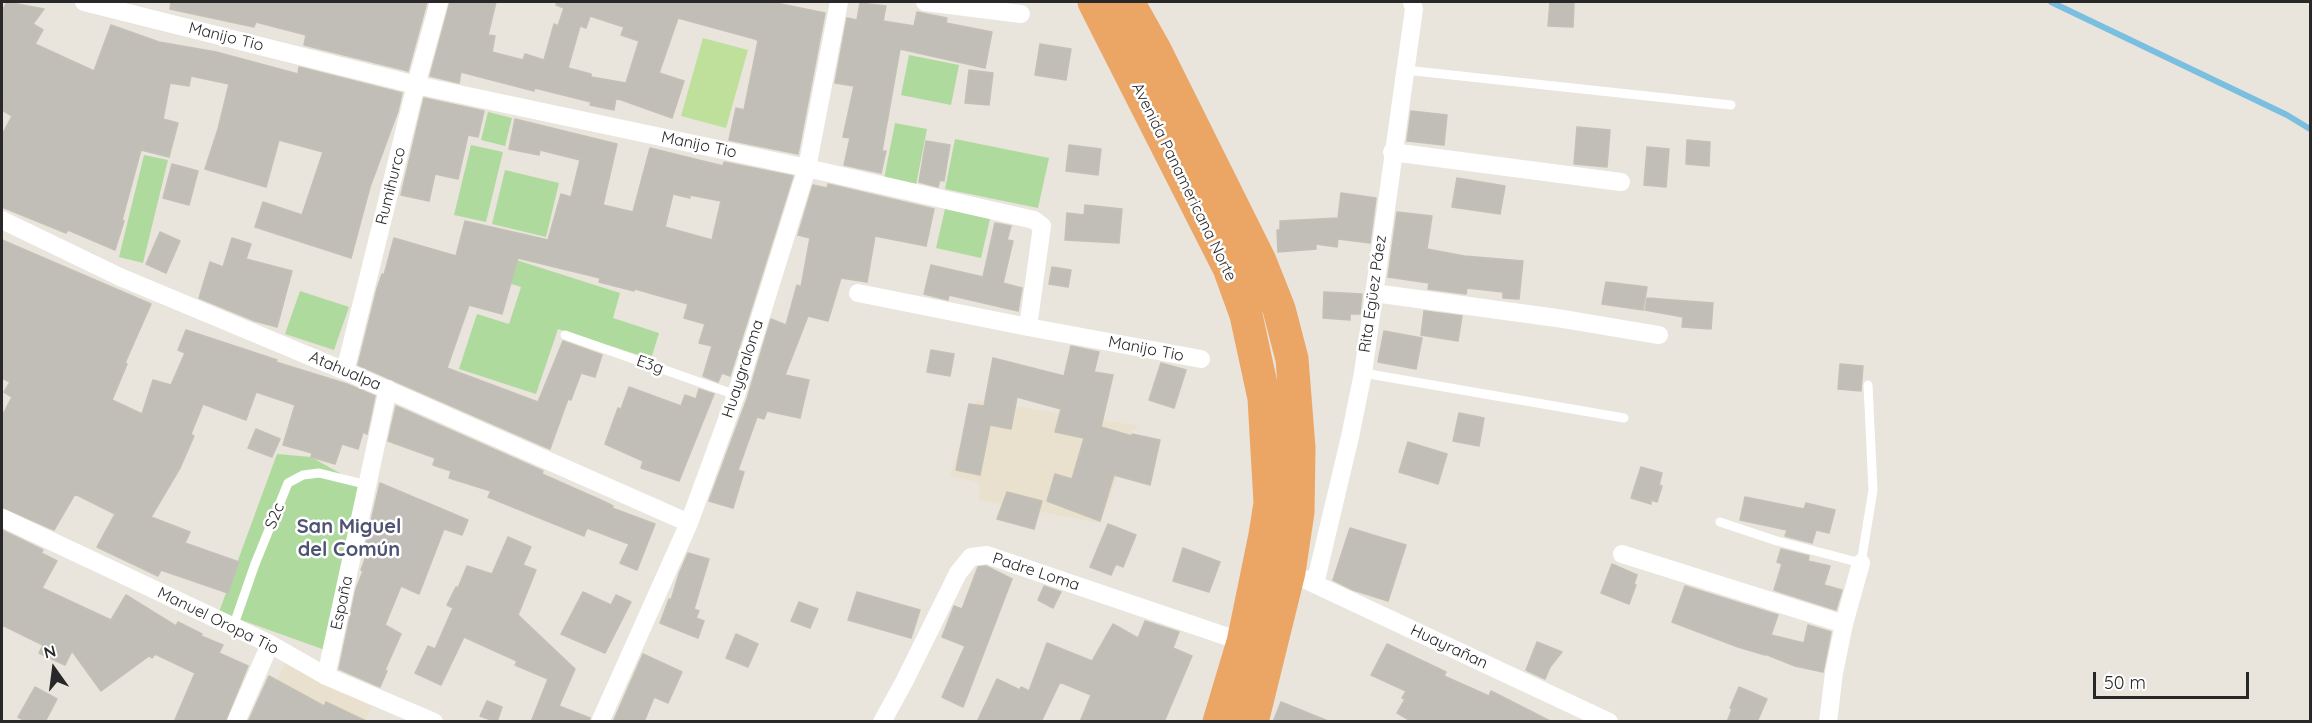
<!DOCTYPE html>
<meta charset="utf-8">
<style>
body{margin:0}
#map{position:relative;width:2312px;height:723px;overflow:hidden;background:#e9e4dc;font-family:Quicksand,sans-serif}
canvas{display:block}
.frame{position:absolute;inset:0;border:3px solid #282828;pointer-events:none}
.north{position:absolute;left:24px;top:639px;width:60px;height:60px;-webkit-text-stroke:4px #fff;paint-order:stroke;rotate:346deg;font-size:16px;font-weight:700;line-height:24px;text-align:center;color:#282828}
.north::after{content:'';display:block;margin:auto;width:21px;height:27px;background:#282828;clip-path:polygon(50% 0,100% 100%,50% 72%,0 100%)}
.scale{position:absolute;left:2093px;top:672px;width:156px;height:27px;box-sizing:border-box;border:3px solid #282828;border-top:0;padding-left:8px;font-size:18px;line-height:21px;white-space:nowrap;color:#282828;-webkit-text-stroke:4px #fff;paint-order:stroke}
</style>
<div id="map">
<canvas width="2312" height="723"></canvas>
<div class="frame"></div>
<div class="north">N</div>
<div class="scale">50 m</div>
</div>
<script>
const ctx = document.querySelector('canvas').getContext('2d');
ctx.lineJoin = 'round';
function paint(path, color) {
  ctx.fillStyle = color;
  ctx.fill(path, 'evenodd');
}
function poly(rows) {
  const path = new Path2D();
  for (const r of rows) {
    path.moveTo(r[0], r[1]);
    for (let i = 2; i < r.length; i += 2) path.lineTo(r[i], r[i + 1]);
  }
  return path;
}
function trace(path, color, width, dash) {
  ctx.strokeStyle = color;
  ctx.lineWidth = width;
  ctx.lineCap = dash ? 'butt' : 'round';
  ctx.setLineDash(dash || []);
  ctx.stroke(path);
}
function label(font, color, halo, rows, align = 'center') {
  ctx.font = font + ' Quicksand,sans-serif';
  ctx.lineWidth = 5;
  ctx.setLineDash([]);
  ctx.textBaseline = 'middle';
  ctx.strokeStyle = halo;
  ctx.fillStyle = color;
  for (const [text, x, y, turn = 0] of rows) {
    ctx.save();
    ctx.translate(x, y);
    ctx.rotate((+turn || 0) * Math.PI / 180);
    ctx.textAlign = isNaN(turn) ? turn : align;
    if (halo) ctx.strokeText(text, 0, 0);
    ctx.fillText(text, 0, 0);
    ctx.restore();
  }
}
paint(poly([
 [976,400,1139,426,1131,431,1122,464,1100,523,979,500,979,482,950,476],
 [286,661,372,707,365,721,258,722]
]), '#e9e1cd');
paint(poly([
 [909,55,959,65,951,105,901,95],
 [488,112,512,118,505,146,481,140],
 [895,123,927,129,916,185,884,179],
 [955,139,1049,158,1038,208,945,189],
 [471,145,503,152,486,222,454,215],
 [144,155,168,160,143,263,119,257],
 [505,170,559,183,546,237,492,224],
 [945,209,990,219,981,258,936,248],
 [491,252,620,293,613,318,659,333,651,359,558,329,536,394,459,369,477,314,509,324,521,287,484,275],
 [300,291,349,307,334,350,285,334],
 [277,454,311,457,361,485,325,650,219,612]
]), '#afda9e');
paint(poly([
 [703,38,748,50,726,128,681,116]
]), '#bfe09b');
trace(poly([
 [2051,2,2287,115,2310,129]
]), '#7abfe0', 6);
const building = poly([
 [7,2,44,9,33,24,43,30,35,44,94,71,111,25,159,42,216,52,298,74,299,67,402,93,398,111,370,187,351,258,255,227,263,202,302,215,323,152,279,140,266,187,205,169,218,129,229,84,191,76,189,86,170,83,163,119,178,123,169,157,141,150,122,220,124,221,115,250,68,230,66,233,2,207,2,135,12,116,2,110,2,11,7,2],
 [171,2,427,2,408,71,304,45,306,35,256,22,254,27,170,9,171,2],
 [450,2,496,2,488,35,495,36,492,52,523,60,525,54,544,60,554,24,558,26,564,8,556,5,557,2,771,2,825,13,798,154,729,140,736,108,744,110,758,41,755,39,678,18,659,73,684,81,672,118,616,98,614,110,590,105,591,102,535,88,534,91,461,72,459,83,430,76,450,2],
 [590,16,624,27,621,35,639,41,626,83,591,77,591,74,568,68,580,26,586,28,590,16],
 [1550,2,1574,2,1573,27,1548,26,1550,2],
 [860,3,886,6,883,21,914,26,917,12,947,18,946,23,992,32,985,68,900,49,882,151,886,151,881,173,844,165,850,138,843,137,854,86,835,83,847,18,857,20,860,3],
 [1040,44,1071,49,1066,80,1035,75,1040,44],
 [969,70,993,73,989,105,965,103,969,70],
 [424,98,484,111,478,137,468,135,458,179,435,174,429,201,401,195,424,98],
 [1411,111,1447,115,1444,145,1407,141,1411,111],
 [515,119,617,144,603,205,633,212,650,148,723,166,724,162,793,176,730,376,722,373,718,382,703,376,712,346,699,343,705,324,684,318,688,304,635,289,634,291,599,282,600,278,518,258,502,314,469,305,447,368,538,402,563,341,602,355,595,377,581,373,571,400,568,399,550,449,358,365,377,289,382,274,384,275,394,238,456,256,465,221,548,240,561,194,571,197,580,160,540,150,539,155,509,149,515,119],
 [673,194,690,198,690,195,721,201,712,240,665,227,673,194],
 [1577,127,1610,130,1607,167,1574,164,1577,127],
 [1687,140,1710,142,1709,166,1686,164,1687,140],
 [926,141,950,145,944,181,940,180,938,187,919,182,926,141],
 [1069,145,1101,149,1098,175,1066,171,1069,145],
 [1647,147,1669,149,1666,187,1644,185,1647,147],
 [172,164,198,171,189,205,163,198,172,164],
 [1457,178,1505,186,1500,214,1452,207,1457,178],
 [828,184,934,209,926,246,875,236,867,282,841,278,828,321,808,316,785,375,809,380,800,418,767,411,764,419,757,417,738,470,744,472,733,508,709,501,747,399,771,319,786,325,797,285,801,287,810,238,798,235,813,185,827,188,828,184],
 [1341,193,1376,198,1370,243,1338,239,1337,247,1316,244,1316,249,1278,252,1277,230,1280,230,1280,221,1338,218,1341,193],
 [1085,205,1122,209,1119,243,1065,240,1067,213,1084,215,1085,205],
 [1397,212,1432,216,1427,249,1464,256,1523,261,1519,299,1503,298,1503,292,1467,288,1466,294,1428,289,1429,283,1388,277,1397,212],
 [995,223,1011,226,1007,240,1013,241,1003,283,1022,288,1018,311,949,295,948,300,924,294,931,265,983,277,995,223],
 [160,232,180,241,166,273,146,264,160,232],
 [232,238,251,244,246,259,292,271,277,327,255,321,199,298,210,262,223,267,232,238],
 [2,240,151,304,125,363,127,364,112,400,142,414,153,380,171,385,185,353,178,350,186,330,277,360,276,362,347,384,375,396,367,434,363,432,358,449,342,444,335,464,311,457,312,453,283,445,295,405,256,392,246,420,203,404,191,434,194,436,180,468,151,517,190,532,185,543,239,562,228,593,161,570,158,576,97,547,115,514,75,494,54,530,2,507,2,416,12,397,4,392,10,382,2,378,2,240],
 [1052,267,1071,270,1068,287,1049,284,1052,267],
 [1606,282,1647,287,1643,310,1602,304,1606,282],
 [1324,292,1362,294,1360,314,1350,314,1350,320,1323,318,1324,292],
 [1647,298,1713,303,1711,329,1682,327,1683,317,1645,310,1647,298],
 [1424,311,1462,316,1458,341,1421,335,1424,311],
 [1384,331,1422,338,1416,369,1378,362,1384,331],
 [1071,346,1099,352,1094,372,1113,375,1101,427,1132,436,1132,434,1160,440,1150,485,1114,475,1100,521,1047,501,1055,474,1072,479,1084,438,1055,432,1061,409,1017,397,1011,429,990,425,980,475,956,470,969,404,984,406,993,358,1064,376,1071,346],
 [931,350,954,354,950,376,927,372,931,350],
 [1161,363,1186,370,1174,408,1149,400,1161,363],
 [1840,364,1863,366,1861,391,1838,389,1840,364],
 [629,387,681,406,685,395,696,399,699,389,714,394,679,481,641,468,643,461,605,444,618,408,621,409,629,387],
 [396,406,543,471,542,474,603,501,613,506,612,508,655,524,637,570,620,563,629,544,587,528,584,536,488,497,491,491,449,478,451,471,433,465,435,458,388,441,396,406],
 [1459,413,1484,418,1479,446,1453,441,1459,413],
 [256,429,280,439,272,457,248,448,256,429],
 [1408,442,1447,454,1438,484,1399,472,1408,442],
 [1641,467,1662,473,1659,485,1662,486,1657,502,1651,500,1651,504,1631,498,1641,467],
 [380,483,468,520,462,535,444,529,419,594,401,586,385,625,401,634,385,670,387,671,380,687,339,669,356,589,363,571,361,570,369,548,365,547,380,483],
 [1007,492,1042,501,1034,529,997,519,1007,492],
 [1745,497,1804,509,1806,503,1835,510,1829,533,1816,530,1812,543,1785,536,1787,530,1740,520,1745,497],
 [1108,524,1136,535,1123,567,1116,564,1111,575,1090,567,1108,524],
 [1350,528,1406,545,1388,601,1353,590,1333,580,1350,528],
 [2,530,43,550,41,553,57,561,42,588,111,620,126,595,176,626,178,622,202,634,201,636,223,645,219,653,248,666,225,722,174,722,195,673,155,654,152,658,149,656,101,691,72,651,65,665,39,653,43,645,2,625,2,530],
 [508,537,531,547,523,565,536,570,518,615,575,669,559,706,590,718,589,722,531,722,548,679,515,665,517,661,464,637,441,685,415,673,428,646,435,649,453,608,447,605,456,587,458,588,467,566,492,574,508,537],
 [1183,548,1220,562,1209,592,1173,581,1183,548],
 [1781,549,1809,556,1808,561,1830,566,1824,585,1842,590,1836,610,1774,590,1782,564,1777,562,1781,549],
 [688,553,709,559,694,609,699,611,696,618,704,621,698,638,660,623,669,599,671,600,679,574,688,553],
 [1612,564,1637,575,1634,584,1636,585,1629,604,1601,593,1612,564],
 [986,566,1012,579,963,707,942,697,965,646,942,637,954,606,962,609,978,567,986,566],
 [1044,586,1061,592,1053,608,1038,600,1044,586],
 [1685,586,1778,615,1771,635,1804,643,1808,625,1831,632,1823,672,1795,666,1765,654,1765,655,1738,647,1672,622,1685,586],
 [583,592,611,605,616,595,631,602,605,653,561,634,583,592],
 [857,592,920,610,911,638,848,620,857,592],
 [799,602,818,609,810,628,791,621,799,602],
 [1145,621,1179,632,1173,648,1192,656,1164,722,1080,722,1091,695,1060,682,1041,722,977,722,997,679,1020,690,1021,687,1029,691,1047,643,1092,661,1113,624,1138,638,1145,621],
 [736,634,758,644,748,667,726,658,736,634],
 [1537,642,1562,652,1550,667,1545,679,1526,670,1537,642],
 [1387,644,1446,672,1444,676,1489,696,1491,691,1552,722,1413,722,1397,713,1405,699,1402,698,1406,691,1371,675,1387,644],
 [643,654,682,672,668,703,654,697,644,722,613,722,643,654],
 [269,676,324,706,326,702,368,722,248,722,269,676],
 [35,687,57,699,45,722,27,722,18,717,35,687],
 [1739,687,1767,699,1757,722,1727,722,1732,709,1730,708,1739,687],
 [487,701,502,707,497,722,480,716,487,701],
 [1281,702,1328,721,1328,722,1273,722,1281,702]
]);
paint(building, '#c1beb8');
trace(building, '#c4c0b6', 1.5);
trace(poly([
 [1405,70,1731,105],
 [565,335,736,395],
 [1363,373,1624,418],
 [1720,522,1777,541,1861,563,1873,490,1868,385],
 [233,627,255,564,288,483,303,475,319,473,368,485]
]), '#fff', 9);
trace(poly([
 [84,2,416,85,807,168,1034,220,1042,226,1028,327,1201,359],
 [925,2,1021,14],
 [1392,152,1621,182],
 [2,220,120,277,345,371,689,523],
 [858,293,1028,327],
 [1374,293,1564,319,1659,335],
 [345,371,416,85,439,2],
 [2,518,270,644,326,676,434,722],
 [1622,554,1844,624],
 [1304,579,1609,722],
 [1315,584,1350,437,1363,373,1414,9,1412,2],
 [326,676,388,389],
 [236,722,270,644],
 [600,722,689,523,736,395,807,168,839,2],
 [882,722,904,682,958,573,971,557,987,555,1243,642],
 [1828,722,1834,673,1844,624,1861,563]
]), '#fff', 18);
trace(poly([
 [1094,2,1229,268,1246,315,1264,398,1270,503,1265,535,1243,642,1219,722],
 [1128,2,1155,50,1260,261,1279,309,1292,359,1299,448,1298,512,1289,572,1252,722]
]), '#eba665', 33);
label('16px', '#282828', '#fff', [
 ["Manijo Tio",226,37,14],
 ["Manijo Tio",699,145,12],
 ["Avenida Panamericana Norte",1184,182,64],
 ["Rumihurco",391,186,-76],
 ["Rita Egüez Páez",1373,294,-82],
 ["Manijo Tio",1146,349,11],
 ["E3g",650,365,19],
 ["Huaygraloma",743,369,-72],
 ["Atahualpa",345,371,23],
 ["S2c",275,516,-68],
 ["Padre Loma",1036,572,18],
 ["España",342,603,-78],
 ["Manuel Oropa Tio",218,621,26],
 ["Huayrañan",1449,647,25]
]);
label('bold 20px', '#4e5373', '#fff', [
 ["San Miguel",349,527],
 ["del Común",349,550]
]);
</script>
